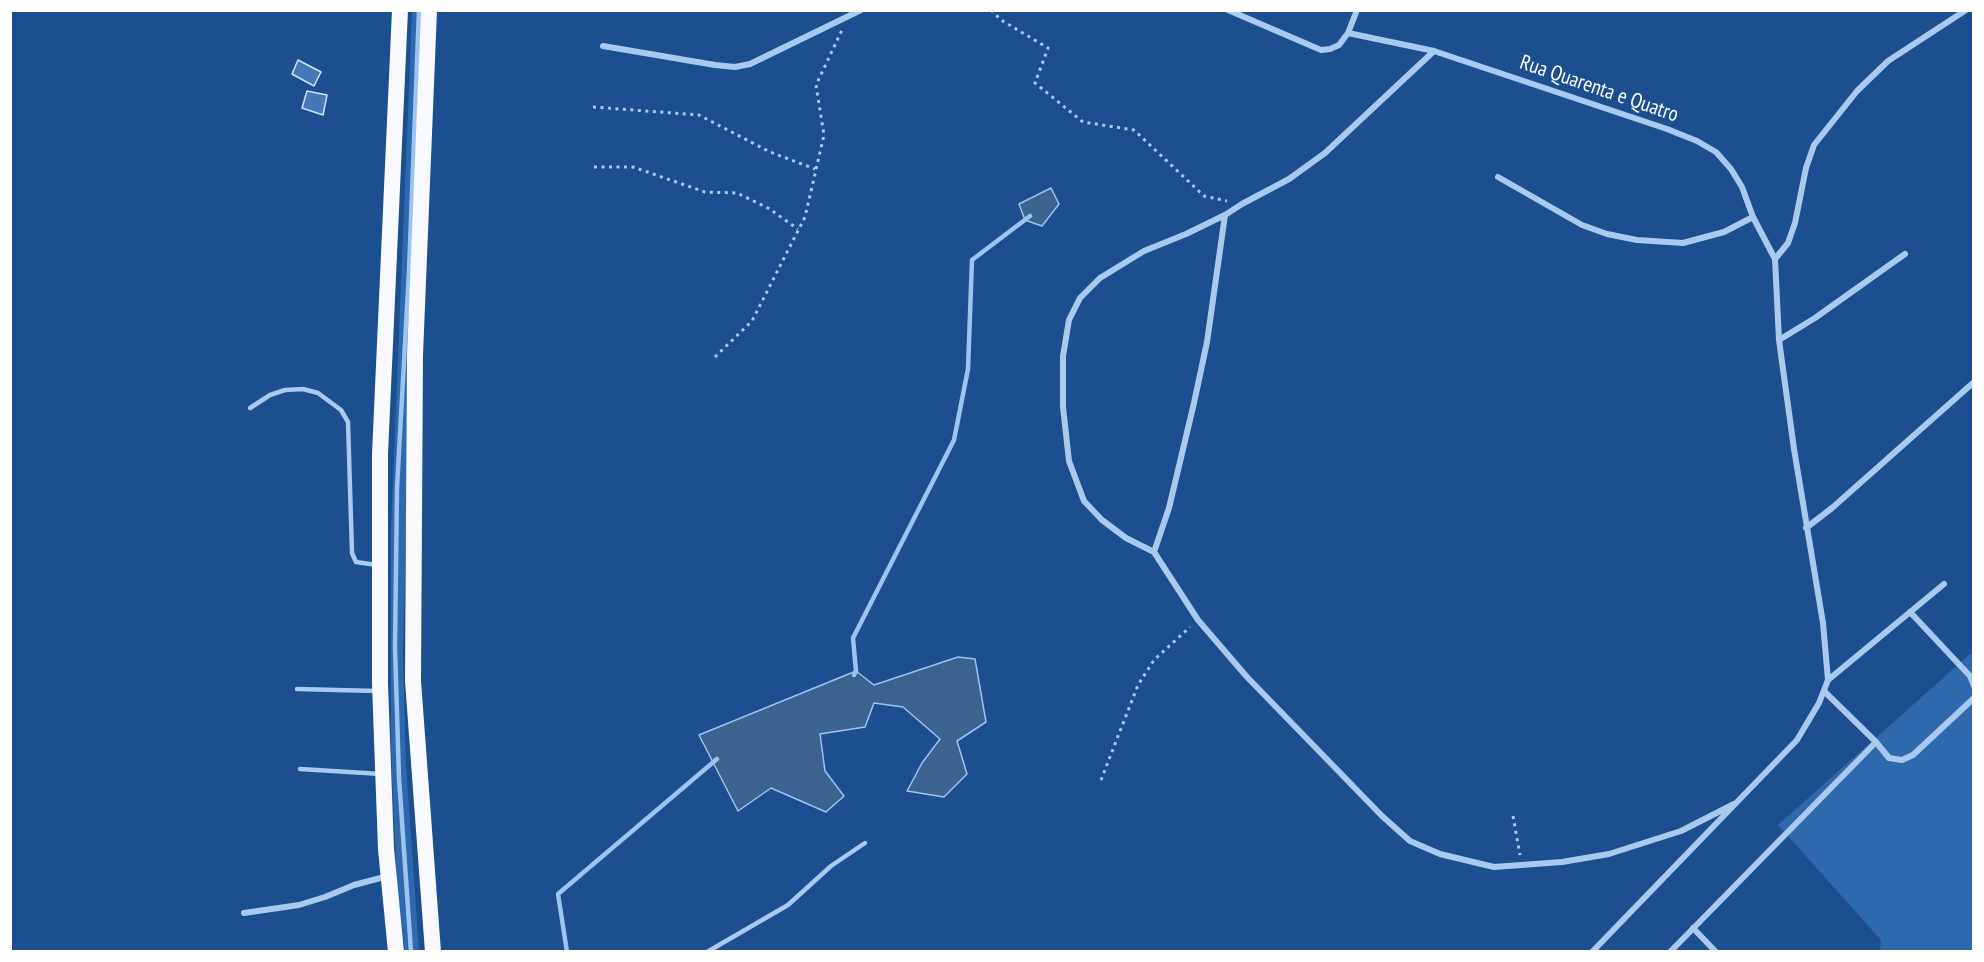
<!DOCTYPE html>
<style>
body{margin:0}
#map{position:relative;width:1984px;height:962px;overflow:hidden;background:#1b4f8f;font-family:"PT Sans Narrow",sans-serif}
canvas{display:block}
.frame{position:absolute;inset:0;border:12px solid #fff;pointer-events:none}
</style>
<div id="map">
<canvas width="1984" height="962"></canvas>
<div class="frame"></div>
</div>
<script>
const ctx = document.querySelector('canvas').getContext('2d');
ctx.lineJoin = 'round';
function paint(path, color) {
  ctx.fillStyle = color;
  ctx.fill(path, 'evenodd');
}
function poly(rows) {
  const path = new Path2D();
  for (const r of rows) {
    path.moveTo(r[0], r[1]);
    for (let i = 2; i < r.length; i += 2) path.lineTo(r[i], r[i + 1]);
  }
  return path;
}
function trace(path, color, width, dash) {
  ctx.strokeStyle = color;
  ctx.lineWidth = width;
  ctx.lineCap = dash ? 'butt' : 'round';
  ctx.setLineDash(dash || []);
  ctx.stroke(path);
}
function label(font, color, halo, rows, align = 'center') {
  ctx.font = font + ' "PT Sans Narrow",sans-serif';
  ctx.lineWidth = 6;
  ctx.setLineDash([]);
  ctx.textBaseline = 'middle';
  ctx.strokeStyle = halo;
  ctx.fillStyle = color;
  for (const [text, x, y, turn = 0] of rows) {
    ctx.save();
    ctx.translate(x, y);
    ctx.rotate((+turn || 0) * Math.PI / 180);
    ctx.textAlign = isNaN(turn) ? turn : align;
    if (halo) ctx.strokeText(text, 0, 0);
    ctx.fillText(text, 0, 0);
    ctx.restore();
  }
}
paint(poly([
 [425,10,409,406,403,654,406,765,419,951,405,952,397,887,391,750,391,530,412,11],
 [1970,654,1973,655,1973,951,1880,951,1881,940,1778,825]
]), '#2e69ad');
const water = poly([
 [1051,188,1059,204,1042,226,1025,220,1019,204,1051,188],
 [958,657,975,659,986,722,957,741,967,774,944,797,907,791,922,763,940,739,903,707,874,703,865,727,820,734,825,771,844,796,826,812,771,788,738,811,699,735,856,671,874,685,958,657]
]);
paint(water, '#3c6290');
trace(water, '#9cc4f0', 1.5);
trace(poly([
 [854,675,856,671,853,638,954,440,968,369,972,260,1030,216],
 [411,952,399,778,395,648,397,488,409,271,419,10],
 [567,952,558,894,717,759]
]), '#9cc4f0', 4.5);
const building = poly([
 [298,60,321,72,314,86,292,74,298,60],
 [307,91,327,95,323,115,302,108,307,91]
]);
paint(building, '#4478b7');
trace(building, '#cfe3fa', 1.5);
trace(poly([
 [991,10,1001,20,1048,48,1035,83,1083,122,1134,130,1204,196,1227,201],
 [593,107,699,115,770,152,815,169],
 [594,167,633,167,705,192,737,193,768,208,798,229],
 [715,357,752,321,805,217,824,135,816,85,842,30],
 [1101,780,1138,685,1154,660,1190,627],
 [1513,816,1520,855]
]), '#a9c9ee', 3, [3, 4.5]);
trace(poly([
 [250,408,270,395,285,390,303,389,318,393,341,410,348,422,352,553,356,562,377,565],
 [297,689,377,691],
 [300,769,381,774],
 [707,952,788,905,831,866,865,843]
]), '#a9c9ee', 4.5);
trace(poly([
 [1228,10,1321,50,1330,49,1339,45,1348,33,1357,10],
 [1348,33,1434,51,1667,129,1697,141,1716,152,1731,169,1742,187,1753,217,1775,259],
 [603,46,715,65,735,67,750,64,861,10],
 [1434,51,1325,153,1289,179,1242,204,1225,215,1186,234,1144,251,1100,278,1080,298,1069,320,1063,356,1063,407,1069,461,1084,501,1102,520,1126,538,1154,552,1198,620,1247,677,1382,816,1410,841,1440,854,1494,867,1562,862,1609,854,1681,831,1734,804],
 [1498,177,1582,225,1607,234,1637,240,1683,243,1724,232,1753,217],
 [1779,340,1815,318,1905,254],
 [1806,528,1832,508,1974,382],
 [1154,552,1169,508,1194,403,1207,342,1225,215],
 [1910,612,1970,676,1974,686],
 [1828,680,1823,623,1794,449,1779,340,1775,259,1788,243,1795,223,1806,168,1814,145,1857,91,1888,61,1966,10],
 [1824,691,1876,742,1889,758,1902,760,1913,755,1974,698],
 [244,913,299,905,325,897,354,885,388,876],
 [1693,928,1716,952],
 [1592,952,1797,740,1819,703,1828,680,1944,584],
 [1670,952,1876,742]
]), '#a9c9ee', 6);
trace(poly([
 [429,10,415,355,413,681,433,952],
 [396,952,386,849,380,684,380,454,400,10]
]), '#f8faff', 16);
label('21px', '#fff', '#1b4f8f', [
 ["Rua Quarenta e Quatro",1599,89,19]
]);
</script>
